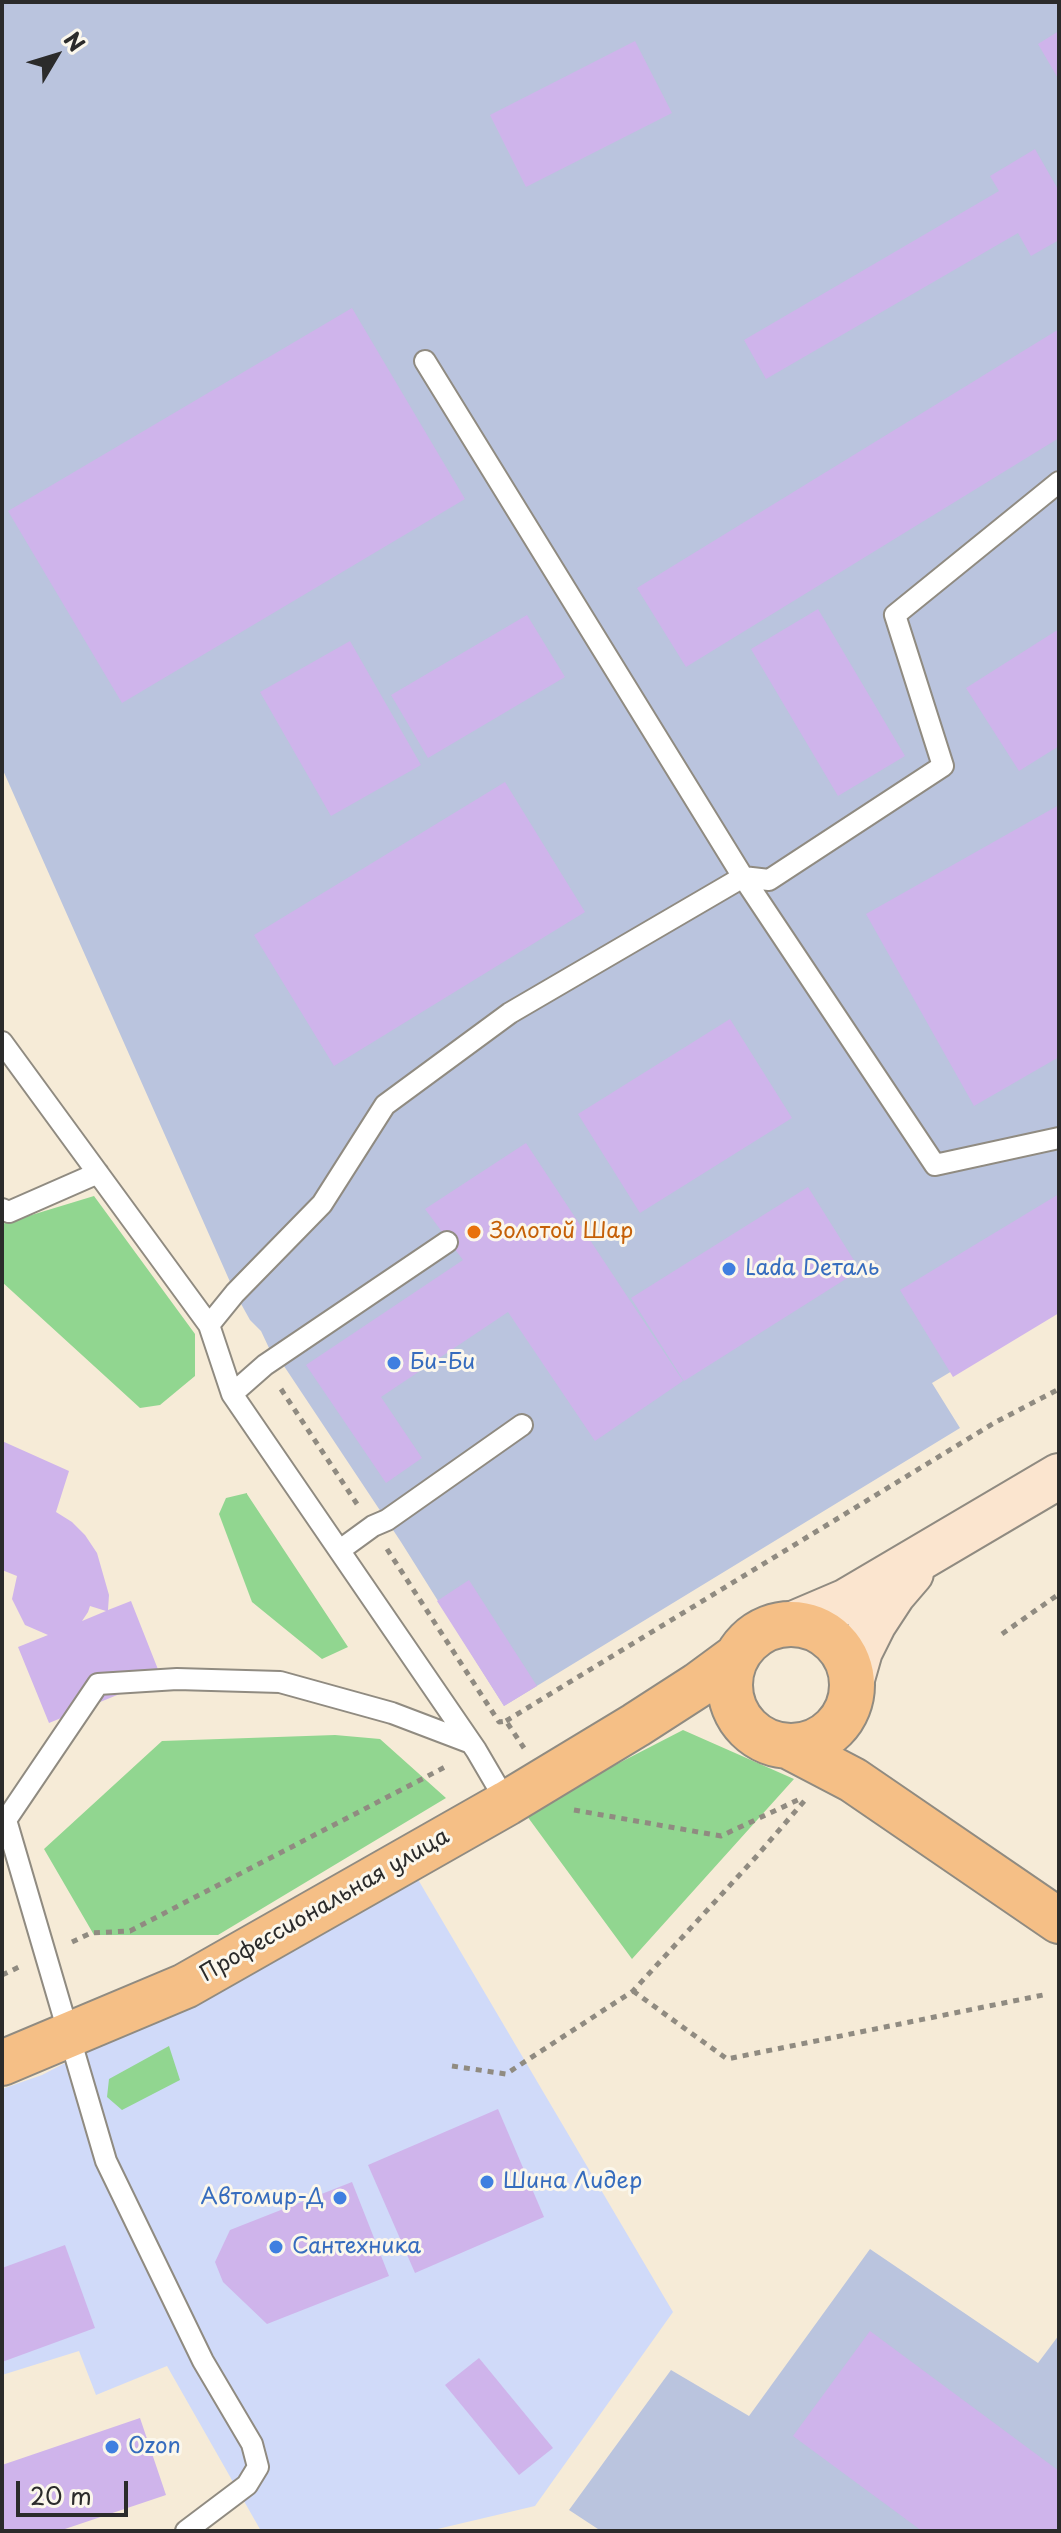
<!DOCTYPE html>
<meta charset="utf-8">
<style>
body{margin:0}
#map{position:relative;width:1061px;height:2533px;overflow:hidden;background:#f6ebd7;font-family:"Playpen Sans",sans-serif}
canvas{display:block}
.frame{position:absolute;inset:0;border:4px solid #2b2b2b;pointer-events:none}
.north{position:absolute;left:16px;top:16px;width:80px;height:80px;-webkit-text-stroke:6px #fbf7ec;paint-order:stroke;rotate:52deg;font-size:22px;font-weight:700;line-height:32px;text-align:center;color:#2b2b2b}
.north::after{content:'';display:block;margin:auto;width:28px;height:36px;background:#2b2b2b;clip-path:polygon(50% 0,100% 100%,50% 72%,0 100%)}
.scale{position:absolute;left:16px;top:2481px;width:112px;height:36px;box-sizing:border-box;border:4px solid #2b2b2b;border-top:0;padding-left:10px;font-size:24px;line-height:28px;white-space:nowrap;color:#2b2b2b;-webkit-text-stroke:6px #fbf7ec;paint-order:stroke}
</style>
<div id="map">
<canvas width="1061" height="2533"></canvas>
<div class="frame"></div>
<div class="north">N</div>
<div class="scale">20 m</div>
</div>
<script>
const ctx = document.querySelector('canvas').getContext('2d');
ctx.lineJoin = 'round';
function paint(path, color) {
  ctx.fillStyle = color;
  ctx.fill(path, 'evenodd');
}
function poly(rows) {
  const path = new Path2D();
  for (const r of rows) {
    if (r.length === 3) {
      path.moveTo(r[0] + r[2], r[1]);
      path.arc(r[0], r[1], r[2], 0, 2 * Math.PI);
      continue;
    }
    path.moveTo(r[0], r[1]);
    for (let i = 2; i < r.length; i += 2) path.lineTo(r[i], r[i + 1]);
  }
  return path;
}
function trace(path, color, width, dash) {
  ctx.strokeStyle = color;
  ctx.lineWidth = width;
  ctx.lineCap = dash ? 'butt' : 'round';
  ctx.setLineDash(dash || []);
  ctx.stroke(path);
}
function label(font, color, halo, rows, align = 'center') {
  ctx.font = font + ' "Playpen Sans",sans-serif';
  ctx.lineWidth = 6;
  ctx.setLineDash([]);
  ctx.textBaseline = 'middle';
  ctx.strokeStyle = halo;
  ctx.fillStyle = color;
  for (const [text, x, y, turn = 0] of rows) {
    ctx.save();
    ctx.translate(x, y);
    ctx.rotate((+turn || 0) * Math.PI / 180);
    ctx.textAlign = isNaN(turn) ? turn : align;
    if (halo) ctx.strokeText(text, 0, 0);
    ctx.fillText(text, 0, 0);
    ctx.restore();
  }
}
paint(poly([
 [413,1871,673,2312,535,2506,429,2531,261,2531,167,2366,96,2395,79,2351,2,2375,2,2089,42,2075,252,1966]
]), '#d0daf9');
paint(poly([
 [2,2,1059,2,1059,1307,932,1383,960,1428,504,1706,401,1542,282,1363,269,1348,261,1331,250,1320,235,1293,2,768],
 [870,2249,1038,2363,1059,2335,1059,2531,601,2531,569,2510,671,2370,749,2416]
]), '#bac4de');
paint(poly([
 [94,1196,195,1334,195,1376,160,1405,140,1408,2,1282,2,1224],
 [247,1493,247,1494,348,1647,322,1659,252,1602,219,1514,226,1498],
 [683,1730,794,1779,632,1959,524,1812],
 [335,1735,380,1739,446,1798,218,1935,94,1935,44,1849,162,1741],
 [169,2046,180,2080,122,2110,107,2097,109,2079]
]), '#91d690');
paint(poly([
 [1059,31,1059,80,1038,44],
 [635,41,672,113,526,187,490,115],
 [1035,149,1059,191,1059,240,1031,256,1018,233,766,379,744,340,999,191,990,176],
 [352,308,465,499,122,703,8,511],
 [1059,329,1059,438,686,667,637,588],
 [818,609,905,756,838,796,751,649],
 [527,615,565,677,428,758,391,695],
 [1059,629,1059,746,1019,771,966,688],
 [350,641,421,765,331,816,260,692],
 [505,782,585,912,334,1066,254,935],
 [1059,805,1059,1057,974,1106,866,914],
 [730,1019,792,1118,640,1213,578,1114],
 [526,1143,683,1381,595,1441,508,1312,381,1397,422,1458,386,1483,306,1365,463,1260,425,1209],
 [808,1187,860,1270,684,1381,631,1298],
 [1059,1194,1059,1313,953,1377,900,1290],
 [2,1441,69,1471,56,1512,72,1522,85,1535,97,1553,109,1595,108,1610,131,1601,161,1677,49,1723,18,1647,48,1635,25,1625,12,1599,17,1576,2,1570],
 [90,1606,106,1611,82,1621,88,1612],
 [469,1580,537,1686,504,1706,437,1601],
 [498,2109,544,2217,415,2273,368,2165],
 [352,2182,389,2276,267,2324,223,2282,215,2262,230,2230],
 [65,2245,95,2328,2,2362,2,2268],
 [870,2331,1059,2471,1059,2531,922,2531,793,2436],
 [479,2358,553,2448,519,2475,445,2385],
 [140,2418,166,2495,59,2531,2,2531,2,2465]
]), '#cfb4eb');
const service = poly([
 [425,361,743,877,769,880,943,766,895,615,1059,482],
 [2,1042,209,1325,232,1394,476,1750,507,1803],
 [2,1209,9,1212,98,1173],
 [209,1325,235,1293,322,1204,385,1105,510,1013,743,877,935,1165,1059,1138],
 [232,1394,265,1365,447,1242],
 [340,1550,373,1526,387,1520,522,1425],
 [2,1815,6,1820,106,2161,203,2361,252,2444,258,2467,247,2485,186,2531],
 [2,1821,6,1820,98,1684,177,1679,280,1682,392,1713,471,1743]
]);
const secondary = poly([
 [793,1624,847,1601,1059,1476],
 [852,1679,860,1651,874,1623,893,1594,911,1573]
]);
const primary = poly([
 [791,1685,61],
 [788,1746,853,1780,1059,1921],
 [2,2063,185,1986,507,1803,636,1725,698,1685,736,1657]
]);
trace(service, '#908b81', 24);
trace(secondary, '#908b81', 48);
trace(primary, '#908b81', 48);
trace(poly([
 [281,1389,357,1504],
 [387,1549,499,1722,506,1721,524,1748],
 [1002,1634,1059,1594],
 [506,1721,994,1423,1059,1389],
 [574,1810,721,1836,802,1798],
 [72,1942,91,1933,130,1931,447,1766],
 [2,1975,19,1967],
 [633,1991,727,2059,1048,1994],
 [452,2066,506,2074,633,1991,755,1858,806,1799]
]), '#908b81', 5, [6, 6]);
trace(service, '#fff', 20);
trace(secondary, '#fbe5cf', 44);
trace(primary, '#f5bf86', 44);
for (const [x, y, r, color] of [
 [474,1232,8,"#e8710a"],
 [729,1269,8,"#3f7fe0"],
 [394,1363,8,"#3f7fe0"],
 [487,2182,8,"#3f7fe0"],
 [340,2198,8,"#3f7fe0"],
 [276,2247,8,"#3f7fe0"],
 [112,2447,8,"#3f7fe0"]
]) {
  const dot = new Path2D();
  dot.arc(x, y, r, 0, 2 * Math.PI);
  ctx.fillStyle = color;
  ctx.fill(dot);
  trace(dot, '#fbf7ec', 3);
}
label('22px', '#c56008', '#fbf7ec', [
 ["Золотой Шар",490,1232]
], 'left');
label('22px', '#366cbe', '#fbf7ec', [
 ["Lada Dеталь",745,1269],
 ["Би-Би",410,1363],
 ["Шина Лидер",503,2182],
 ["Автомир-Д",324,2198,"right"],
 ["Сантехника",292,2247],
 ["Ozon",128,2447]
], 'left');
label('22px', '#2b2b2b', '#fbf7ec', [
 ["Профессиональная улица",325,1906,-30]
]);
</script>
